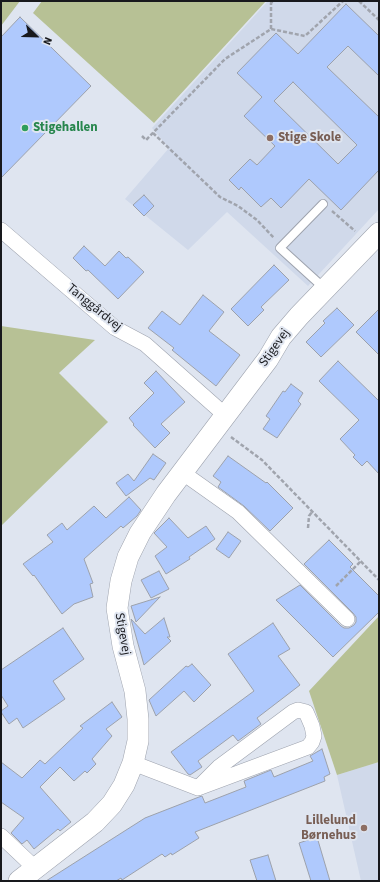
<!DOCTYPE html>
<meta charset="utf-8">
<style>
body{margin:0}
#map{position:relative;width:380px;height:882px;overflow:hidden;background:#dfe5f0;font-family:"Source Sans 3",sans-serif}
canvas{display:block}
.frame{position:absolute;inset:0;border:2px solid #18191d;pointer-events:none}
.north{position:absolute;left:16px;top:16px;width:40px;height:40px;-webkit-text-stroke:3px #dfe5f0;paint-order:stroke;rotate:113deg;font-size:11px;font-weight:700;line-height:16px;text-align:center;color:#18191d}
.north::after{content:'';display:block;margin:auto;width:14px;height:18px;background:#18191d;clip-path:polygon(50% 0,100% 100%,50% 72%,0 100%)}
</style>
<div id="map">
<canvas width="380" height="882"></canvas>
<div class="frame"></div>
<div class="north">N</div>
</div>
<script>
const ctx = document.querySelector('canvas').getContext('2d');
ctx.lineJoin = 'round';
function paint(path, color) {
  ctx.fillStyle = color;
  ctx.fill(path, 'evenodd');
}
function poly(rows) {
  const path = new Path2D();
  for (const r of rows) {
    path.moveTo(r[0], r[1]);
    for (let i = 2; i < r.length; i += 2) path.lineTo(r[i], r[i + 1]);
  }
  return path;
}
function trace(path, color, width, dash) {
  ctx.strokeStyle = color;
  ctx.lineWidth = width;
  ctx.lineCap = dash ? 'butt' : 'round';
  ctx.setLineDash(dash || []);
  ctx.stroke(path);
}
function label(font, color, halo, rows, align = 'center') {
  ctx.font = font + ' "Source Sans 3",sans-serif';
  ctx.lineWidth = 4;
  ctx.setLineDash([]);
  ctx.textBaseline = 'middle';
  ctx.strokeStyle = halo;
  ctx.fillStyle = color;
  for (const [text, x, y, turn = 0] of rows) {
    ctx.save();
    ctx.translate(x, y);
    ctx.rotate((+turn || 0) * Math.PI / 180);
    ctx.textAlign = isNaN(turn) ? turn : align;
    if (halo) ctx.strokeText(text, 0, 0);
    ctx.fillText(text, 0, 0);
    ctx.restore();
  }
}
paint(poly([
 [268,1,379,1,379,209,308,286,227,212,188,250,125,199,169,148,152,128],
 [379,762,379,881,361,881,337,775]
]), '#d0d9ea');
paint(poly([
 [1,1,20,1,1,26],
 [42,1,266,1,154,123,33,13],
 [1,326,95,340,59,373,108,422,1,526],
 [379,616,379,762,337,775,309,691]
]), '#b7c195');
const building = poly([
 [346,4,379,36,379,76,348,46,327,67,379,117,379,170,341,210,309,179,281,208,271,198,261,207,241,187,239,190,229,180,250,159,257,165,275,146,244,116,262,97,237,73,276,33,298,54,346,4],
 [293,82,357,145,338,164,274,101,293,82],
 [20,17,91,86,1,178,1,37,20,17],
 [144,195,154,206,144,216,133,205,144,195],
 [84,246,105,266,119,251,126,258,128,257,144,272,118,299,88,270,86,271,73,258,84,246],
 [274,265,289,280,261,307,264,310,248,326,231,309,274,265],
 [203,295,224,312,209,331,240,355,216,386,172,350,174,348,148,328,162,311,180,325,203,295],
 [337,308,354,325,321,357,306,342,325,323,323,321,337,308],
 [379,309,379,355,356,332,379,309],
 [338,361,379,401,379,474,367,461,362,466,353,457,355,455,340,439,359,420,319,381,338,361],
 [156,371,185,402,161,424,170,433,155,448,133,425,134,424,129,418,154,393,144,383,156,371],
 [291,384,303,393,298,401,301,404,277,438,263,429,270,419,266,416,283,391,285,392,291,384],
 [153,454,166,463,154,480,150,478,126,496,116,483,128,474,134,481,153,454],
 [228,456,266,483,267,482,293,508,270,531,244,506,218,487,221,482,213,476,228,456],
 [129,497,141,510,137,516,123,528,121,526,84,559,93,583,90,584,93,597,74,604,62,614,34,575,33,576,23,564,53,542,47,535,62,523,67,530,94,506,106,518,129,497],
 [169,518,188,538,206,526,215,539,189,557,190,559,166,574,155,556,167,547,154,533,169,518],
 [228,532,241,541,229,558,216,549,228,532],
 [329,540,353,564,350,567,379,596,379,612,333,657,276,600,300,585,341,626,344,628,349,628,354,625,356,622,356,617,353,613,304,564,329,540],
 [159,571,169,589,151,598,141,580,159,571],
 [160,597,136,622,131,606,160,597],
 [164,618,170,637,167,637,171,641,144,665,131,619,145,634,164,618],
 [273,623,290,649,278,656,300,685,257,718,261,724,238,741,233,735,198,761,202,767,190,775,188,774,171,752,254,691,228,654,273,623],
 [63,628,84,659,53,681,65,699,23,728,17,718,9,724,1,712,1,711,8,706,1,695,1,670,63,628],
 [192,664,211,685,194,702,184,691,156,716,149,700,186,666,188,667,192,664],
 [112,702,122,717,106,729,112,736,92,759,96,764,87,773,85,771,74,781,60,767,40,787,71,822,60,831,58,829,34,849,27,840,22,844,11,833,24,818,1,802,1,762,22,778,40,760,45,764,83,728,80,726,112,702],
 [322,749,330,774,324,777,325,781,195,832,199,838,172,855,171,853,165,857,162,854,122,880,121,878,116,881,46,881,145,818,199,797,202,796,205,803,246,787,244,781,271,770,274,777,313,761,310,756,322,749],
 [317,837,330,881,311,881,299,843,317,837],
 [268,855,276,881,257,881,250,860,268,855]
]);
paint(building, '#afc9fd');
trace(building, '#9ca1ab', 1);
const lane = poly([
 [323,204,280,248,324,288]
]);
const street = poly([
 [1,230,115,328,145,344,225,415],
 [183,473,238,512,347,619],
 [133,763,198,788,308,747,312,742,314,736,312,726,306,712,298,710,293,712,219,767,198,788],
 [1,836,35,868]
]);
const secondary = poly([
 [19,881,95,822,112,804,124,785,133,763,138,741,138,719,135,691,123,646,117,608,121,581,128,557,140,533,166,494,268,359,281,337,299,316,379,233]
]);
trace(lane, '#9ea3ae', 10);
trace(street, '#9ea3ae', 16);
trace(secondary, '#9ea3ae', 22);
trace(poly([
 [359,1,379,20],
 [271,29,271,3,273,1],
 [153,133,220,197,238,206,257,220,274,238],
 [142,136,146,140,225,59,271,29,305,36,343,1],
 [332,211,355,231],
 [231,437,262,460,379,580],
 [308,528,309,516,312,512],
 [336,586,361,561]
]), '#a0a4ad', 2.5, [4, 2]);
trace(lane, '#fff', 8);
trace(street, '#fff', 15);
trace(secondary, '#fff', 21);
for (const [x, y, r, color] of [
 [25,128,4,"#2e9e5b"],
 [270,138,4,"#8d6e63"],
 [364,828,4,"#8d6e63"]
]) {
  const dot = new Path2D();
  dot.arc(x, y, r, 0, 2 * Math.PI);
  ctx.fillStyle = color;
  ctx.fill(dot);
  trace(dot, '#dfe5f0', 1.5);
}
label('bold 13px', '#27864d', '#dfe5f0', [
 ["Stigehallen",33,128]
], 'left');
label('bold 13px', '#785e54', '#dfe5f0', [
 ["Stige Skole",278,138],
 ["Lillelund",356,821,"right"],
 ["Børnehus",356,836,"right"]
], 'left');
label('13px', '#18191d', '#dfe5f0', [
 ["Tanggårdvej",94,308,39],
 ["Stigevej",275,348,-55],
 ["Stigevej",122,634,80]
]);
</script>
